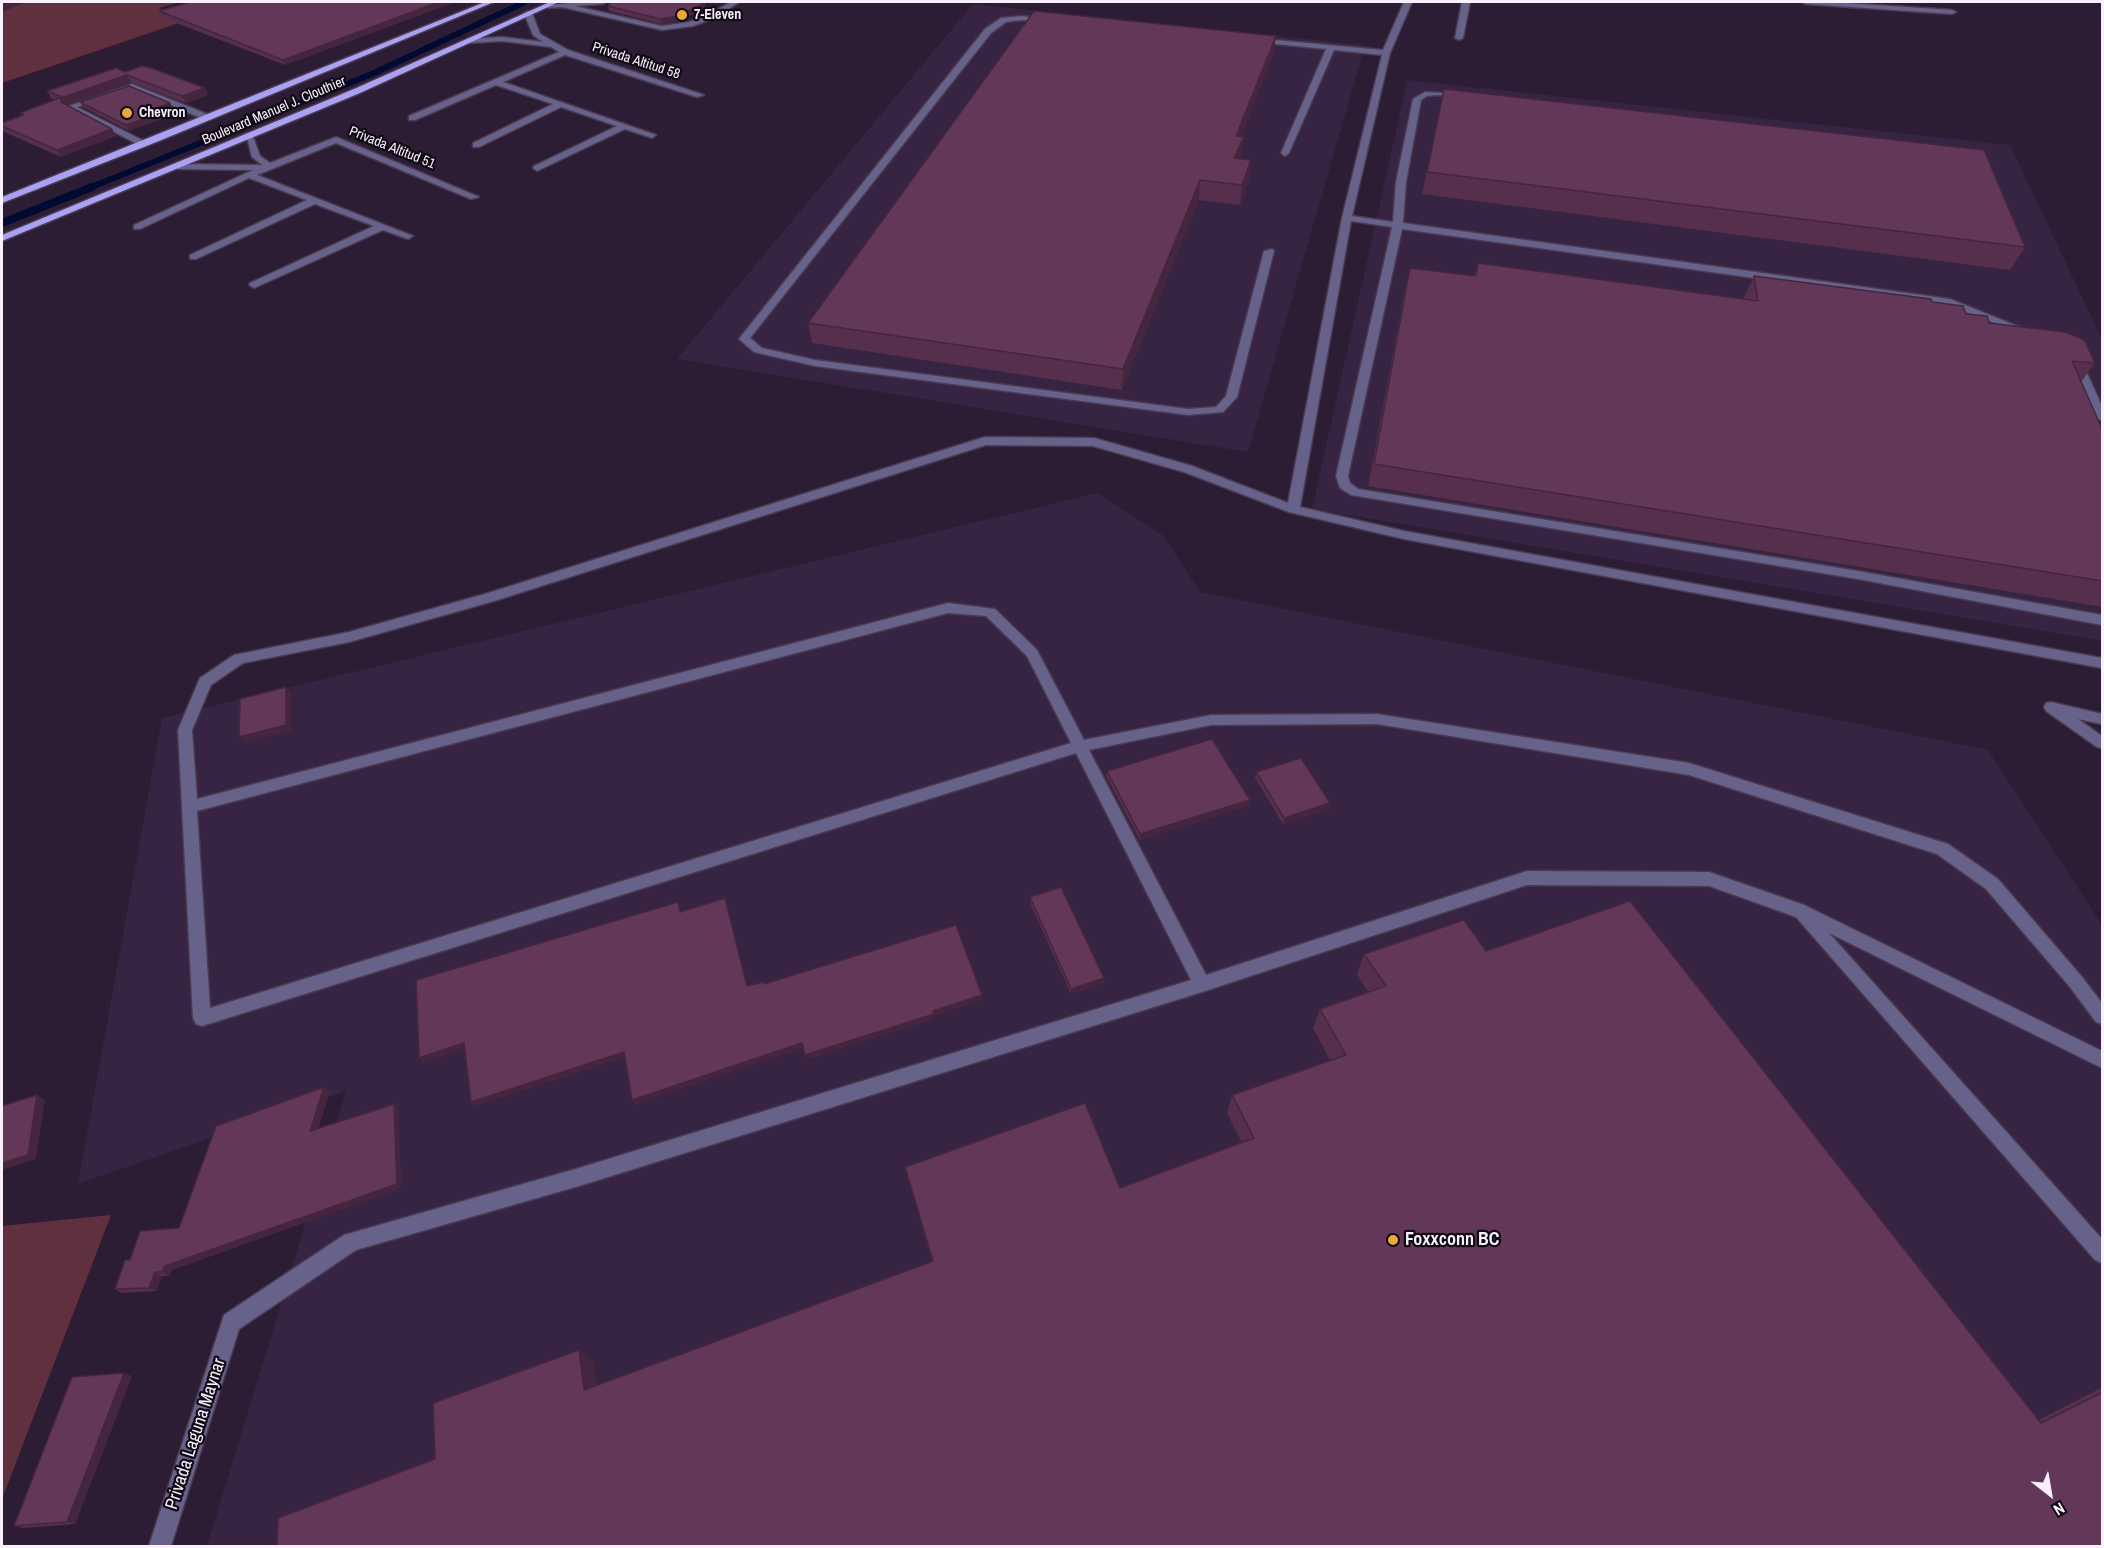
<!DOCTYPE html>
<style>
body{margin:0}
#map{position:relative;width:2104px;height:1548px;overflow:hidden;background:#2c1c34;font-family:"Archivo Narrow",sans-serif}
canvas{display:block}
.frame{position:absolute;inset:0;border:3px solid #f8f0fd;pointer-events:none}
.north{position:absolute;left:2020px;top:1464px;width:60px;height:60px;-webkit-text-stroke:4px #100a14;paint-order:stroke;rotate:149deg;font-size:16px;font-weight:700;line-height:24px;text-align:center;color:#f8f0fd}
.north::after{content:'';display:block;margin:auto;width:21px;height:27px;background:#f8f0fd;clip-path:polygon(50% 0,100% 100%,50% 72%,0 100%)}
</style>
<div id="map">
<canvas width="2104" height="1548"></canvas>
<div class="frame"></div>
<div class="north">N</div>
</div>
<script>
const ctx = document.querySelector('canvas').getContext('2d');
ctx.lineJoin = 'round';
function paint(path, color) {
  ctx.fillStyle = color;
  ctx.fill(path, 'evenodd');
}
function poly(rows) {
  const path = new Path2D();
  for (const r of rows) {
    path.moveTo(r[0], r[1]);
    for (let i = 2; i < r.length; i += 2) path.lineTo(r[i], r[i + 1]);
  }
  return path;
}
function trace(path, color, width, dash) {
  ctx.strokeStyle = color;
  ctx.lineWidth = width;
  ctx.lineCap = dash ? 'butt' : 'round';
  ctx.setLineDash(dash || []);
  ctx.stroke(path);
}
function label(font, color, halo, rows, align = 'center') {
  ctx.font = font + ' "Archivo Narrow",sans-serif';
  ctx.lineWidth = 4.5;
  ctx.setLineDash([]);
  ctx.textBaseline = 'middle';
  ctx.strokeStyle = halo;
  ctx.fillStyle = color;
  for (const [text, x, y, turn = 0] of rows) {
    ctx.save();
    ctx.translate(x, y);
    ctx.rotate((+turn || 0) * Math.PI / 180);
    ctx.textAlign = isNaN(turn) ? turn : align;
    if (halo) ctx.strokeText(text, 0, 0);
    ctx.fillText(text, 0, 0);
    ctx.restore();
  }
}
paint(poly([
 [973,4,1365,45,1248,452,677,359],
 [1407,80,2010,145,2102,339,2102,641,1312,509],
 [1097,493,1163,535,1200,592,1988,750,2102,925,2102,1546,207,1546,346,1091,78,1184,162,718]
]), '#372442');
paint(poly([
 [21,2,180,2,159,8,179,23,2,83,2,8],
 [111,1215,2,1499,2,1226]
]), '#61303f');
trace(poly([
 [89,188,374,73,525,2]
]), '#010a31', 6);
trace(poly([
 [2,223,92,187]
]), '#010a31', 8);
const service = poly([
 [579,2,606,2,603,4,575,6,662,26,689,22,711,13,731,2,739,2,717,17,693,26,662,30,562,7,546,8,542,6,579,2],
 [1404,2,1412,2,1390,53,1352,216,1393,222,1396,182,1413,99,1425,92,1462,94,1465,94,1465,98,1437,95,1427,96,1421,100,1406,182,1403,223,1950,299,2037,334,2036,336,2028,336,1948,305,1402,229,1348,476,1350,483,1358,489,1858,571,2102,615,2102,625,1858,579,1351,495,1340,488,1336,476,1392,227,1351,221,1300,507,1404,531,2102,658,2102,668,1404,539,1289,512,1184,472,1093,446,986,445,494,601,349,642,243,663,211,685,192,730,197,799,948,603,995,609,1037,650,1084,740,1211,715,1377,714,1689,763,1948,844,1998,879,2082,977,2102,1003,2102,1024,2096,1022,2070,987,1986,889,1937,854,1689,775,1377,724,1211,725,1089,750,1206,975,1527,871,1709,872,1804,905,2102,1051,2102,1068,1829,933,2102,1239,2102,1263,2095,1260,1796,917,1709,886,1527,885,1202,992,579,1186,356,1250,239,1329,171,1546,149,1546,224,1315,344,1235,579,1168,1191,980,1076,753,202,1026,196,1024,193,1018,178,730,200,678,234,655,349,632,485,594,985,437,1094,438,1192,466,1288,503,1342,218,1382,55,1334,50,1289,153,1285,156,1281,153,1326,49,1254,42,1250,40,1254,38,1383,50,1404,2],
 [948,613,986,616,1027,656,1071,743,210,1008,197,811,948,613],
 [1462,2,1470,2,1463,38,1459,40,1455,38,1462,2],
 [1802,2,1831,2,1952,10,1956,12,1952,14,1806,4,1802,2],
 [1022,16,1052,20,1048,22,1022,20,1006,22,991,33,750,338,762,348,815,360,1188,409,1216,407,1226,396,1264,251,1272,249,1274,251,1237,397,1223,412,1188,415,815,366,754,352,739,339,985,29,1001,18,1022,16],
 [132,84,212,116,213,118,206,120,132,89,77,107,146,142,146,146,143,147,66,107,132,84],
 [2076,357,2081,360,2102,406,2102,421,2096,418,2071,360,2076,357],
 [2051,702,2102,714,2102,724,2078,719,2102,736,2102,748,2097,747,2046,711,2044,707,2046,703,2051,702]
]);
const minor = poly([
 [528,11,532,13,540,34,568,50,704,95,697,97,565,55,503,82,656,135,652,138,625,129,537,171,533,168,534,166,617,126,561,107,479,147,473,147,473,143,553,104,496,85,415,120,409,120,409,116,559,52,551,47,502,41,469,43,465,41,469,39,502,37,543,42,533,35,524,13,528,11],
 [246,134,252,134,260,156,270,163,336,137,479,197,471,199,336,143,257,175,413,236,408,239,383,230,254,288,249,285,250,283,374,226,315,204,196,259,190,259,190,255,307,200,249,178,140,229,134,229,134,225,253,170,178,169,174,166,175,164,262,165,252,157,246,134]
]);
const primary = poly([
 [485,2,494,2,159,141,2,203,2,197,485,2],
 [550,2,559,2,360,93,2,241,2,235,354,89,550,2]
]);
trace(service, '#493a50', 3);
trace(minor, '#493a50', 3);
trace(primary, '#493a50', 3);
paint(service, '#66628a');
paint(minor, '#66628a');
paint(primary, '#aaa1f3');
paint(poly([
 [190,2,455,2,285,65,161,17,159,11],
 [608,6,706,8,679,21,662,24,609,11],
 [1276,36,1273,54,1241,137,1244,137,1240,159,1251,160,1249,180,1240,205,1199,200,1122,390,812,343,808,323],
 [125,72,205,88,208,95,186,103,131,82,66,105,116,136,61,157,2,131,2,123,21,115,20,113,55,100,51,98,47,91],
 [1444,89,2025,247,2010,270,1422,194],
 [80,102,170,103,173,108,167,111,170,116,129,131,83,107],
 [1478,263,1743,299,1754,276,1932,302,1966,314,1989,323,2095,363,2081,382,2103,431,2103,607,1368,486,1405,289,1410,268,1474,276],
 [1107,771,1250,800,1248,806,1140,840,1106,776],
 [1256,772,1329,809,1283,824,1255,778],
 [1030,897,1104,983,1071,994,1030,903],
 [1486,951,2038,1420,2103,1387,2103,1546,435,1459,579,1350,594,1362,596,1386,932,1261,905,1167,1120,1188,1242,1143,1227,1113,1232,1095,1330,1060,1313,1028,1320,1009,1368,992,1357,974,1364,954],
 [330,1092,318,1128,398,1109,401,1188,172,1270,169,1276,162,1276,156,1291,122,1293,115,1289,130,1260,179,1228],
 [132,1376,75,1524,23,1528,14,1526]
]), '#552f4c');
paint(poly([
 [2,2,27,2,2,12],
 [439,2,455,2,285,65,283,60],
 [705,3,706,8,679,21,662,24,661,19],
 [1276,36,1273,54,1234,156,1236,136],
 [127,75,131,82,65,105,61,102,61,98],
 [205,88,208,95,186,103,182,96],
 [170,103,173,108,166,111,167,111,170,116,129,131,126,125,159,107],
 [112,129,116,136,61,157,57,150],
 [1244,137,1241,157,1232,178,1234,158],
 [1251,160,1249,180,1240,205,1242,185],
 [1200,180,1199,200,1122,390,1123,369],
 [286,687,291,693,291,731,244,743,239,737],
 [1250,800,1248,806,1140,840,1140,834],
 [1330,803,1329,809,1283,824,1284,818],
 [725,898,727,903,749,992,747,986],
 [1104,978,1104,983,1071,994,1071,989],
 [982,995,982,1000,934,1016,935,1019,807,1060,805,1055,933,1011],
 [464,1043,468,1048,423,1063,419,1058],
 [802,1043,804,1048,635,1105,632,1100],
 [624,1052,627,1057,475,1106,471,1102],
 [324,1087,330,1092,316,1135,310,1131],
 [37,1095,45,1100,36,1159,2,1170,2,1163],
 [394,1104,398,1109,401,1188,172,1270,169,1276,162,1272,165,1266],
 [155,1272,162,1276,156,1291,149,1288],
 [579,1350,594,1362,599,1402,584,1390],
 [124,1373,132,1376,75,1524,67,1522]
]), '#45263e');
const building = poly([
 [190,2,439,2,283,60,159,11,190,2],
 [611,2,699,2,705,3,678,16,661,19,608,6,611,2],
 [1034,11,1276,36,1236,136,1244,137,1234,158,1251,160,1242,185,1200,180,1123,369,808,323,1034,11],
 [142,66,151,68,205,88,182,96,127,75,61,98,61,102,112,129,57,150,2,126,2,123,24,115,20,113,62,97,47,91,116,68,125,72,142,66],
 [129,86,170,103,159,107,167,111,126,125,80,102,129,86],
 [1444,89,1984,150,2025,247,1427,172,1444,89],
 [1478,263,1758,301,1754,276,1931,299,1932,302,1963,306,1966,314,1987,316,1989,323,2065,332,2080,338,2085,341,2095,363,2072,361,2103,431,2103,581,1374,464,1410,268,1476,276,1478,263],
 [286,687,286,725,239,737,240,699,286,687],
 [1212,739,1250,800,1140,834,1107,771,1212,739],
 [1301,758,1330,803,1284,818,1256,772,1301,758],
 [1061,887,1104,978,1071,989,1030,897,1061,887],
 [725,898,747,986,763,982,764,984,956,925,982,995,933,1011,934,1014,805,1055,802,1043,632,1100,624,1052,471,1102,464,1043,419,1058,416,980,678,902,680,912,725,898],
 [1630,901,2041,1423,2103,1392,2103,1546,277,1546,278,1518,435,1459,433,1403,579,1350,584,1390,933,1261,905,1167,1085,1103,1120,1188,1254,1138,1232,1095,1346,1055,1320,1009,1386,986,1364,954,1464,920,1486,951,1630,901],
 [324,1087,310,1131,394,1104,397,1184,165,1266,162,1272,155,1272,149,1288,115,1289,125,1260,130,1260,140,1231,179,1228,216,1126,324,1087],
 [37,1095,28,1155,2,1163,2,1106,37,1095],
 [124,1373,67,1522,14,1526,72,1377,124,1373]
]);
paint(building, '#633758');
trace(building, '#45263e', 1.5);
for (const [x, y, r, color] of [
 [682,15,6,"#eda83b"],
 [127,113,6,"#eda83b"],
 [1393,1240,6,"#eda83b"]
]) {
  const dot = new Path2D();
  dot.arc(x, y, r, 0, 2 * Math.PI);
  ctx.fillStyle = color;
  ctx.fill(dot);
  trace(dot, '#100a14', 2);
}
label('bold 14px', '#f8f0fd', '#100a14', [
 ["7-Eleven",694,15],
 ["Chevron",139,113]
], 'left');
label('14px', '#f8f0fd', '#100a14', [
 ["Privada Altitud 58",636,61,18],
 ["Boulevard Manuel J. Clouthier",274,111,-23],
 ["Privada Altitud 51",392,148,22]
]);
label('bold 18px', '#f8f0fd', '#100a14', [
 ["Foxxconn BC",1405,1240]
], 'left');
label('18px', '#f8f0fd', '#100a14', [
 ["Privada Laguna Maynar",196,1434,-72]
]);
</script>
